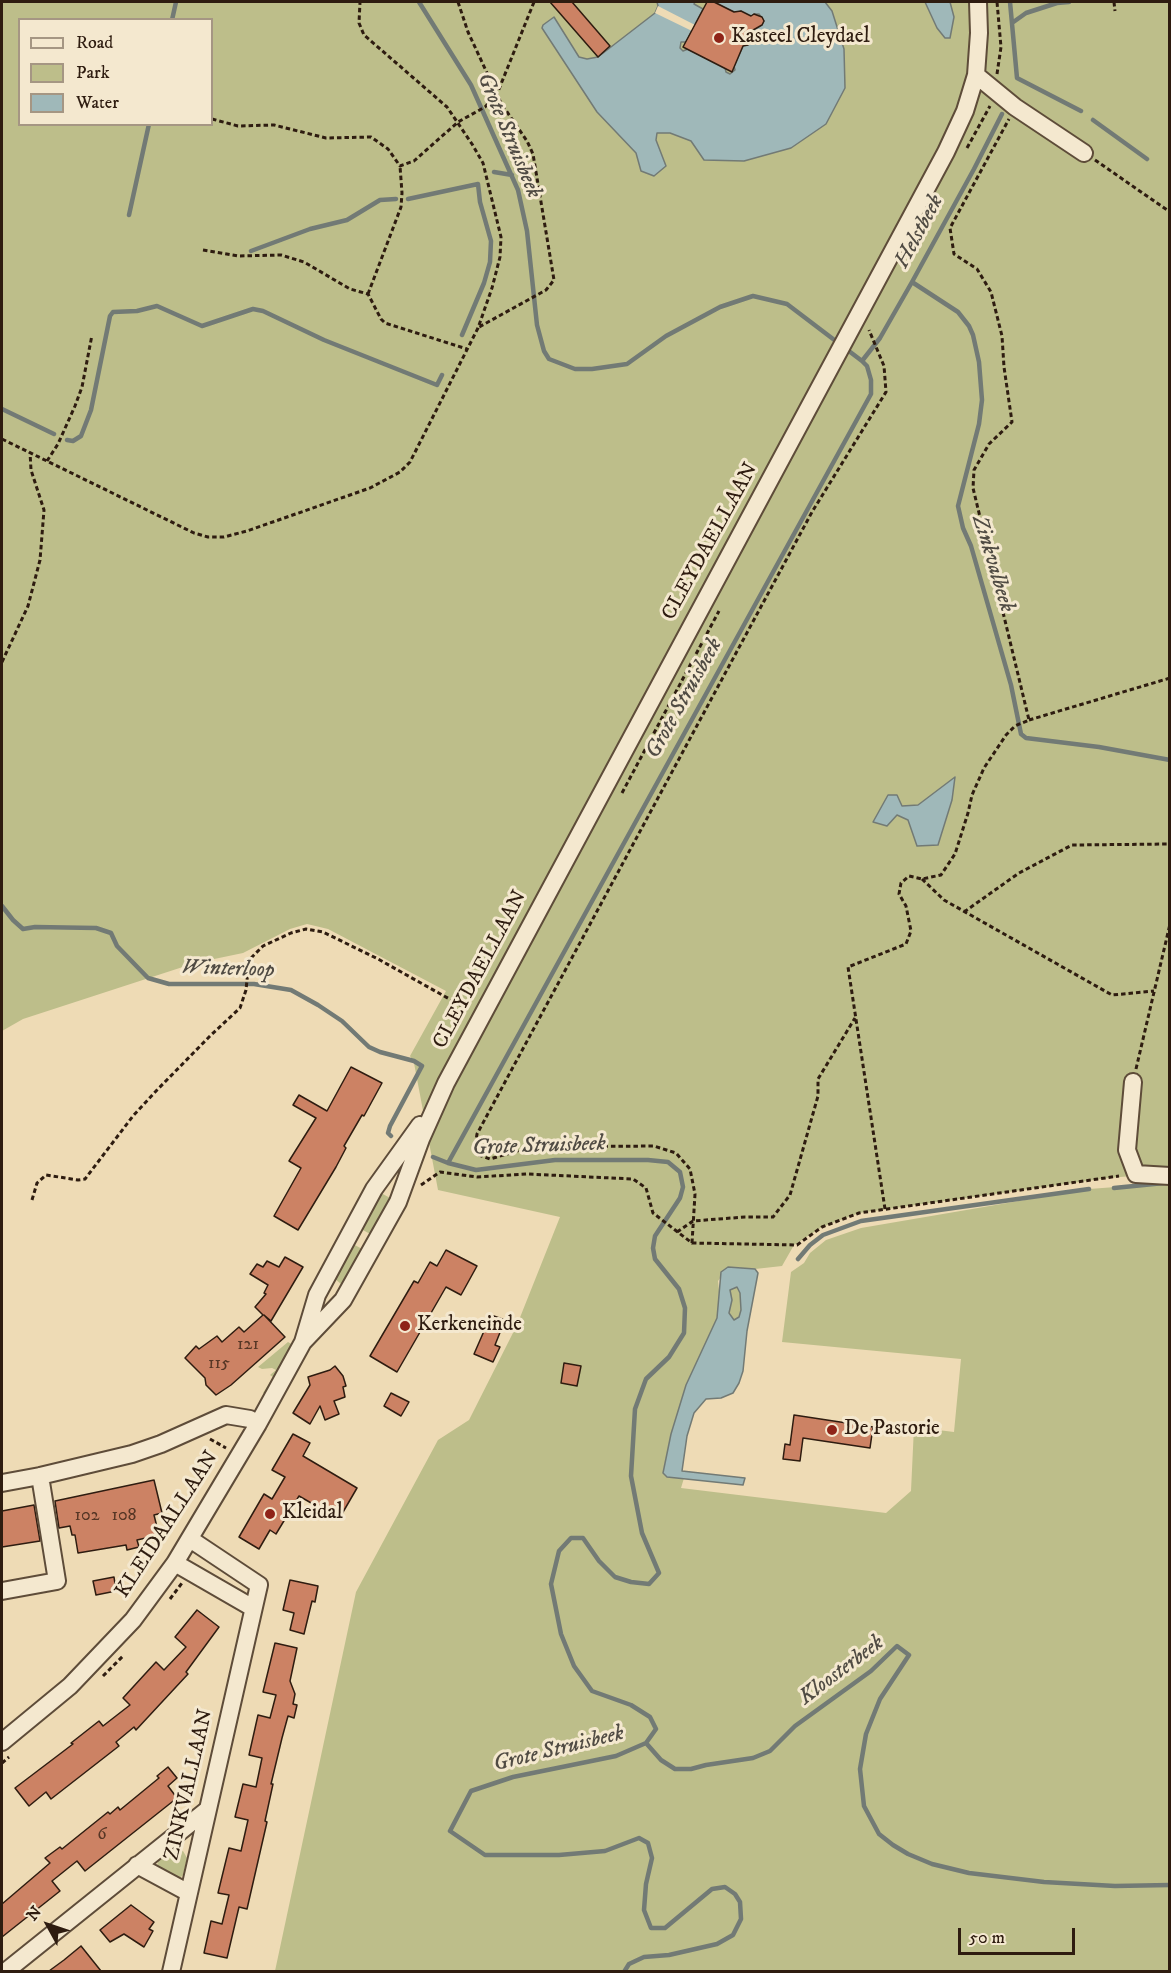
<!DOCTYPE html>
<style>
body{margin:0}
#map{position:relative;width:1171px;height:1973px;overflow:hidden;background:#eedbb5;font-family:"IM FELL DW Pica",serif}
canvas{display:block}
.frame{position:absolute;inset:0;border:3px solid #2e1c10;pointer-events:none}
.legend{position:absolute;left:18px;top:18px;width:195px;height:108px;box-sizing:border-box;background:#f4e8cf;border:2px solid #a59683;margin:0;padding:8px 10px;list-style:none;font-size:18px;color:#2e1c10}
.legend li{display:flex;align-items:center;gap:12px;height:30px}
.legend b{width:30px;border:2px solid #a59683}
.north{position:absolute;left:18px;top:1895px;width:60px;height:60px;-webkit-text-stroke:4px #f4e8cf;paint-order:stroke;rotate:310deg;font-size:16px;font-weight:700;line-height:24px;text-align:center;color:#2e1c10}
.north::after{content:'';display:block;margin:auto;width:21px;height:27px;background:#2e1c10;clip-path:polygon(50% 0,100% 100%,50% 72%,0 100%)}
.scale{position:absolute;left:958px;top:1928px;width:117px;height:27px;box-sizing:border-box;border:3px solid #2e1c10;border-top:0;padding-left:8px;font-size:18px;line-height:21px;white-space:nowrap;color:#2e1c10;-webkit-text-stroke:4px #f4e8cf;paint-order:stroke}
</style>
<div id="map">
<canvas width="1171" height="1973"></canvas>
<div class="frame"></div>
<ul class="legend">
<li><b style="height:8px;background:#f4e8cf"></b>Road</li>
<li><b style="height:16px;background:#bdbe8a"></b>Park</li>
<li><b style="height:16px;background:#9fb8b9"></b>Water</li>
</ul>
<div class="north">N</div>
<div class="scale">50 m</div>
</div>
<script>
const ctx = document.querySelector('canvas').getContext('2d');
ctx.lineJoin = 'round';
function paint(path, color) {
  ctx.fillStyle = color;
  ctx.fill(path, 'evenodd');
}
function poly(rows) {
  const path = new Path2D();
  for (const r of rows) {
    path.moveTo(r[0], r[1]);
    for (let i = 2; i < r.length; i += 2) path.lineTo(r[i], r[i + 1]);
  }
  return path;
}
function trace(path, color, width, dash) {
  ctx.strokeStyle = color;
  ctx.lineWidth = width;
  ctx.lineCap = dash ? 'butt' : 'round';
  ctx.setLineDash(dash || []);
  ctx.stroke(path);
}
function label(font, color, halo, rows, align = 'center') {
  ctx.font = font + ' "IM FELL DW Pica",serif';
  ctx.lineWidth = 6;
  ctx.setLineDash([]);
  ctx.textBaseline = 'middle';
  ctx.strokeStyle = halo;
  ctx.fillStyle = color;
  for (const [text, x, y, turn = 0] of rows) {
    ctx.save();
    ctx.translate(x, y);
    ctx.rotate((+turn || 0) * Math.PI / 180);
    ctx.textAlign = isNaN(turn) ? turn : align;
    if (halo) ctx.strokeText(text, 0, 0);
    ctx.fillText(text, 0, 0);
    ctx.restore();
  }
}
paint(poly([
 [2,2,1169,2,1169,1173,1108,1178,859,1213,822,1227,794,1245,782,1266,755,1269,728,1267,718,1281,720,1298,717,1318,686,1385,671,1434,663,1472,667,1477,684,1478,681,1488,886,1513,911,1491,914,1427,954,1432,961,1359,782,1342,791,1272,804,1263,810,1253,826,1240,861,1228,1089,1189,1169,1183,1169,1971,275,1971,356,1592,438,1440,469,1420,517,1325,560,1217,438,1190,414,1063,410,1056,446,991,328,929,307,924,290,929,243,953,195,963,23,1019,2,1031],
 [20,20,212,20,212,124,20,124],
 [381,1193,392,1199,374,1236,359,1228],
 [351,1243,366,1251,344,1284,341,1284,334,1278],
 [737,1287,740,1293,741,1310,739,1317,733,1321,729,1313,732,1300,730,1290],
 [288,1342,293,1345,265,1394,263,1393,273,1377,270,1375,276,1370,272,1368,262,1369,258,1367],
 [174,1849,183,1851,187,1858,183,1875,179,1879,159,1869,157,1865,159,1860]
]), '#bdbe8a');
const water = poly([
 [657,2,695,2,694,4,703,9,686,42,681,42,680,48,683,51,688,49,725,68,726,72,730,74,735,70,734,66,744,44,748,45,751,39,748,36,753,27,762,25,764,21,759,14,754,14,750,18,741,11,736,13,714,2,825,2,832,11,844,49,845,88,826,124,791,148,744,161,704,160,691,141,670,133,657,133,656,140,666,166,654,176,641,171,636,153,597,112,542,28,543,25,554,17,579,57,587,59,598,57,655,13,658,6,657,2],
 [925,2,950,2,954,17,950,38,945,38,937,28,925,2],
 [955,777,952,800,938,845,917,846,908,820,897,815,887,826,873,822,888,795,897,795,902,806,918,805,955,777],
 [728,1267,755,1269,758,1273,747,1331,743,1371,739,1383,733,1393,721,1398,706,1399,694,1413,687,1436,682,1471,745,1478,743,1485,667,1477,663,1473,671,1434,686,1385,717,1318,721,1272,728,1267],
 [737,1287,740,1293,741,1310,739,1317,734,1320,729,1313,732,1300,730,1290,737,1287]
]);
paint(water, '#9fb8b9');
trace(water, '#727a75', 1.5);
paint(poly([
 [658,6,695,25,692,31,655,13]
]), '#eedbb5');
trace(poly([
 [419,2,471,85,518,190,527,231,537,325,544,351,549,359,575,369,592,369,627,364,666,336,720,307,753,296,787,304,862,361,867,366,871,380,871,394,448,1163,476,1170,555,1160,648,1160,668,1162,680,1172,683,1187,680,1198,655,1236,653,1248,655,1259,679,1289,685,1308,684,1333,669,1357,646,1379,635,1409,631,1476,642,1533,659,1573,649,1584,631,1582,615,1577,599,1561,583,1538,571,1538,559,1551,551,1584,561,1634,574,1666,592,1691,631,1705,650,1717,656,1729,646,1743,616,1756,513,1777,471,1791,450,1831,485,1855,559,1855,605,1851,639,1838,648,1843,652,1858,646,1884,644,1910,651,1928,665,1928,712,1889,725,1887,735,1894,740,1902,741,1919,733,1935,717,1944,669,1955,644,1957,629,1964,624,1972],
 [1010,2,1017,78,1081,111],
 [172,20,176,2],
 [1012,23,1026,13,1057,3,1069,2],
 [1093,120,1147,159],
 [494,172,512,175],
 [408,199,478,184,480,202,491,241,490,262,484,283,462,335],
 [129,215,149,124],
 [251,251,310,229,347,220,380,200,396,199],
 [912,282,958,312,969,326,973,335,979,362,982,400,979,424,958,506,963,528,971,546,1011,685,1021,734,1026,738,1099,747,1170,760],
 [862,361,880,338,912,282,974,169,1002,114],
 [2,409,54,434],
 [67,440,73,441,81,436,91,410,110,316,113,312,137,311,157,306,202,326,253,309,263,311,324,340,437,385,442,375],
 [2,906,13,920,23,929,35,927,96,928,111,933,117,946,148,978,169,984,254,984,291,990,318,1005,342,1021,369,1047,380,1052,414,1061,422,1066,390,1126,388,1133,391,1136],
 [433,1157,448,1163],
 [1114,1188,1164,1183],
 [798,1259,810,1245,823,1235,861,1221,1089,1189],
 [646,1743,661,1760,675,1769,691,1769,706,1765,753,1758,770,1751,795,1726,871,1671,897,1646,909,1655,880,1699,866,1734,860,1769,864,1806,879,1834,893,1845,908,1854,932,1864,969,1873,1044,1882,1115,1886,1170,1885]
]), '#727a75', 4.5);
const building = poly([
 [550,2,572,2,610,46,598,57,550,2],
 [707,2,714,2,734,12,741,11,751,16,754,14,762,17,764,21,762,25,748,33,751,39,748,45,743,46,732,72,683,47,707,2],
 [351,1067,382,1083,364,1116,362,1115,344,1146,346,1148,336,1167,298,1230,274,1216,301,1168,289,1161,316,1118,293,1105,299,1095,327,1111,351,1067],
 [446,1250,477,1266,461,1295,446,1287,397,1372,370,1356,414,1281,418,1283,430,1262,437,1266,446,1250],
 [285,1257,303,1267,271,1321,264,1315,285,1337,231,1385,216,1395,206,1385,205,1378,185,1358,196,1346,199,1349,217,1336,222,1342,239,1327,244,1332,263,1315,255,1307,266,1294,264,1293,268,1285,250,1274,257,1264,263,1267,267,1261,279,1267,285,1257],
 [491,1315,505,1320,495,1345,500,1347,493,1362,474,1354,491,1315],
 [564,1363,581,1366,577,1386,561,1383,564,1363],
 [335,1366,343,1376,346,1386,343,1387,345,1397,334,1401,339,1414,325,1420,320,1406,310,1424,293,1413,310,1385,308,1377,330,1370,335,1366],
 [391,1393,409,1402,401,1416,384,1406,391,1393],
 [794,1415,873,1427,870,1448,803,1438,800,1461,783,1459,785,1444,790,1445,794,1415],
 [293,1434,310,1443,303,1456,357,1488,339,1519,299,1496,276,1534,270,1530,259,1549,239,1537,264,1494,272,1499,285,1477,272,1470,293,1434],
 [154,1480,162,1513,154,1515,159,1535,137,1540,139,1547,127,1550,126,1545,78,1553,75,1535,72,1535,70,1526,59,1528,55,1501,154,1480],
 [34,1505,40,1541,2,1547,2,1511,34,1505],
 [114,1577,116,1591,96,1595,93,1581,114,1577],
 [290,1580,318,1586,315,1602,312,1601,304,1634,290,1630,294,1613,283,1610,290,1580],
 [197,1610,219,1627,186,1672,188,1674,136,1730,134,1727,116,1742,119,1746,51,1799,46,1792,29,1806,15,1788,73,1744,71,1743,99,1721,103,1726,130,1705,123,1698,156,1662,164,1670,186,1647,175,1637,197,1610],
 [275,1643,297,1648,290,1681,295,1694,293,1704,297,1705,294,1718,288,1716,282,1738,271,1784,273,1784,265,1821,267,1822,247,1909,239,1907,227,1958,204,1953,211,1921,222,1924,229,1895,218,1893,229,1848,241,1851,248,1820,235,1817,243,1784,256,1787,262,1758,249,1755,258,1715,270,1718,276,1695,263,1692,275,1643],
 [168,1767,177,1778,168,1786,177,1798,85,1871,77,1861,52,1881,60,1891,2,1937,2,1904,50,1863,45,1858,60,1847,62,1849,108,1812,110,1814,118,1807,120,1810,159,1778,157,1776,168,1767],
 [131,1905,154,1922,149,1929,153,1931,144,1947,124,1934,110,1942,100,1930,131,1905],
 [81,1946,101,1971,49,1971,64,1960,81,1946]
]);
paint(building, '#cc8264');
trace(building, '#2e1c10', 1.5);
const minor = poly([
 [976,75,1015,107,1084,153],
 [1133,1082,1127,1150,1136,1174,1170,1176],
 [303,1342,343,1300,398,1202,421,1139,446,1083,946,152,965,111,976,75,979,33,978,2],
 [2,1483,40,1476,132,1454,161,1444,226,1415,250,1419,258,1424],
 [175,1563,253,1608],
 [2,1591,57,1581,40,1476],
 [2,1742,70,1686,133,1620,175,1563,258,1424,303,1342,317,1295,374,1189,420,1125],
 [137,1865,189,1893],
 [5,1972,207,1810],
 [171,1972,259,1585,190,1539]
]);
trace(minor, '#5e4c39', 20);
trace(poly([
 [458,2,468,32,501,103,527,141,533,154,554,280,546,290,479,327],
 [1114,2,1115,11],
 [997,74,1001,47,997,2],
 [212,119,238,126,274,125,326,138,371,137,388,149,400,166,414,161,458,122,485,107,497,94,534,2],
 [967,148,990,106],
 [1095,160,1170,212],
 [203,250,238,256,281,255,304,262,350,289,368,294,381,319,385,323,467,349],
 [368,294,401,207,402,193,400,166],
 [2,439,194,533,208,537,224,537,247,531,370,488,400,472,410,462,478,328,492,288,500,257,501,237,483,163,472,144,447,107,364,35,359,23,360,2],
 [47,461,58,444,75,406,82,387,92,335],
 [2,662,28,606,40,560,44,510,31,470,30,452],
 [1029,720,1170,678],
 [622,793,719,611],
 [922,879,944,900,1112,995,1154,991],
 [964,912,1019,873,1072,845,1170,844],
 [1136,1069,1170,924],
 [421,1185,440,1172,477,1177,527,1174,633,1179,646,1188,653,1213,692,1243,797,1245,822,1227,859,1213,1119,1176],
 [32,1200,37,1183,46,1175,78,1180,85,1179,133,1116,157,1090,210,1036,240,1008,246,990,249,960,263,946,291,933,306,929,323,932,378,959,469,1010],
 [885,1209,848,967,906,944,911,931,906,906,899,894,901,883,909,876,922,879,941,875,955,854,968,813,972,795,984,768,1006,735,1015,726,1029,720,973,488,974,470,989,444,1012,422,1004,367,1002,336,991,292,977,269,954,254,950,228,1009,119],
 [677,1232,693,1221,745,1217,773,1217,790,1195,818,1096,818,1079,855,1018],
 [692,1243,695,1194,690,1169,676,1153,654,1146,531,1147,490,1159,479,1155,475,1147,477,1134,812,512,886,392,884,366,869,330],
 [210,1439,226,1448],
 [170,1599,182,1583],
 [103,1676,124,1655],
 [2,1763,9,1757]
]), '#2e1c10', 3, [4.5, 3]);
trace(minor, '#f4e8cf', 16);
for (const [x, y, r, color] of [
 [719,38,6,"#8f2418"],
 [405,1326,6,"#8f2418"],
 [832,1430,6,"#8f2418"],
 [270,1514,6,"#8f2418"]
]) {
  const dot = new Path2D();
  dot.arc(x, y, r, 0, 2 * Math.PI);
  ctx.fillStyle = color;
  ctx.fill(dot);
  trace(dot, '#f4e8cf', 2);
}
label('18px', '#563625', null, [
 ["121",248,1345],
 ["115",219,1364],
 ["102",87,1516],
 ["108",124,1516],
 ["6",102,1835]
]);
label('21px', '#2e1c10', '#f4e8cf', [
 ["Kasteel Cleydael",731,38],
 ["Kerkeneinde",417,1326],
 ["De Pastorie",844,1430],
 ["Kleidal",282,1514]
], 'left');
label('21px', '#2e1c10', '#f4e8cf', [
 ["CLEYDAELLAAN",711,542,-61],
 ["CLEYDAELLAAN",481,970,-62],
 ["KLEIDAALLAAN",168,1525,-57],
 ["ZINKVALLAAN",190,1785,-77]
]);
label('italic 22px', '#504b43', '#f4e8cf', [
 ["Grote Struisbeek",508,136,67],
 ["Helstbeek",920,232,-62],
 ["Zinkvalbeek",992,564,73],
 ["Grote Struisbeek",685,699,-61],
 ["Winterloop",228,970,2],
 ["Grote Struisbeek",539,1147,-2],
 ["Kloosterbeek",842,1671,-37],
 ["Grote Struisbeek",559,1750,-14]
]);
</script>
